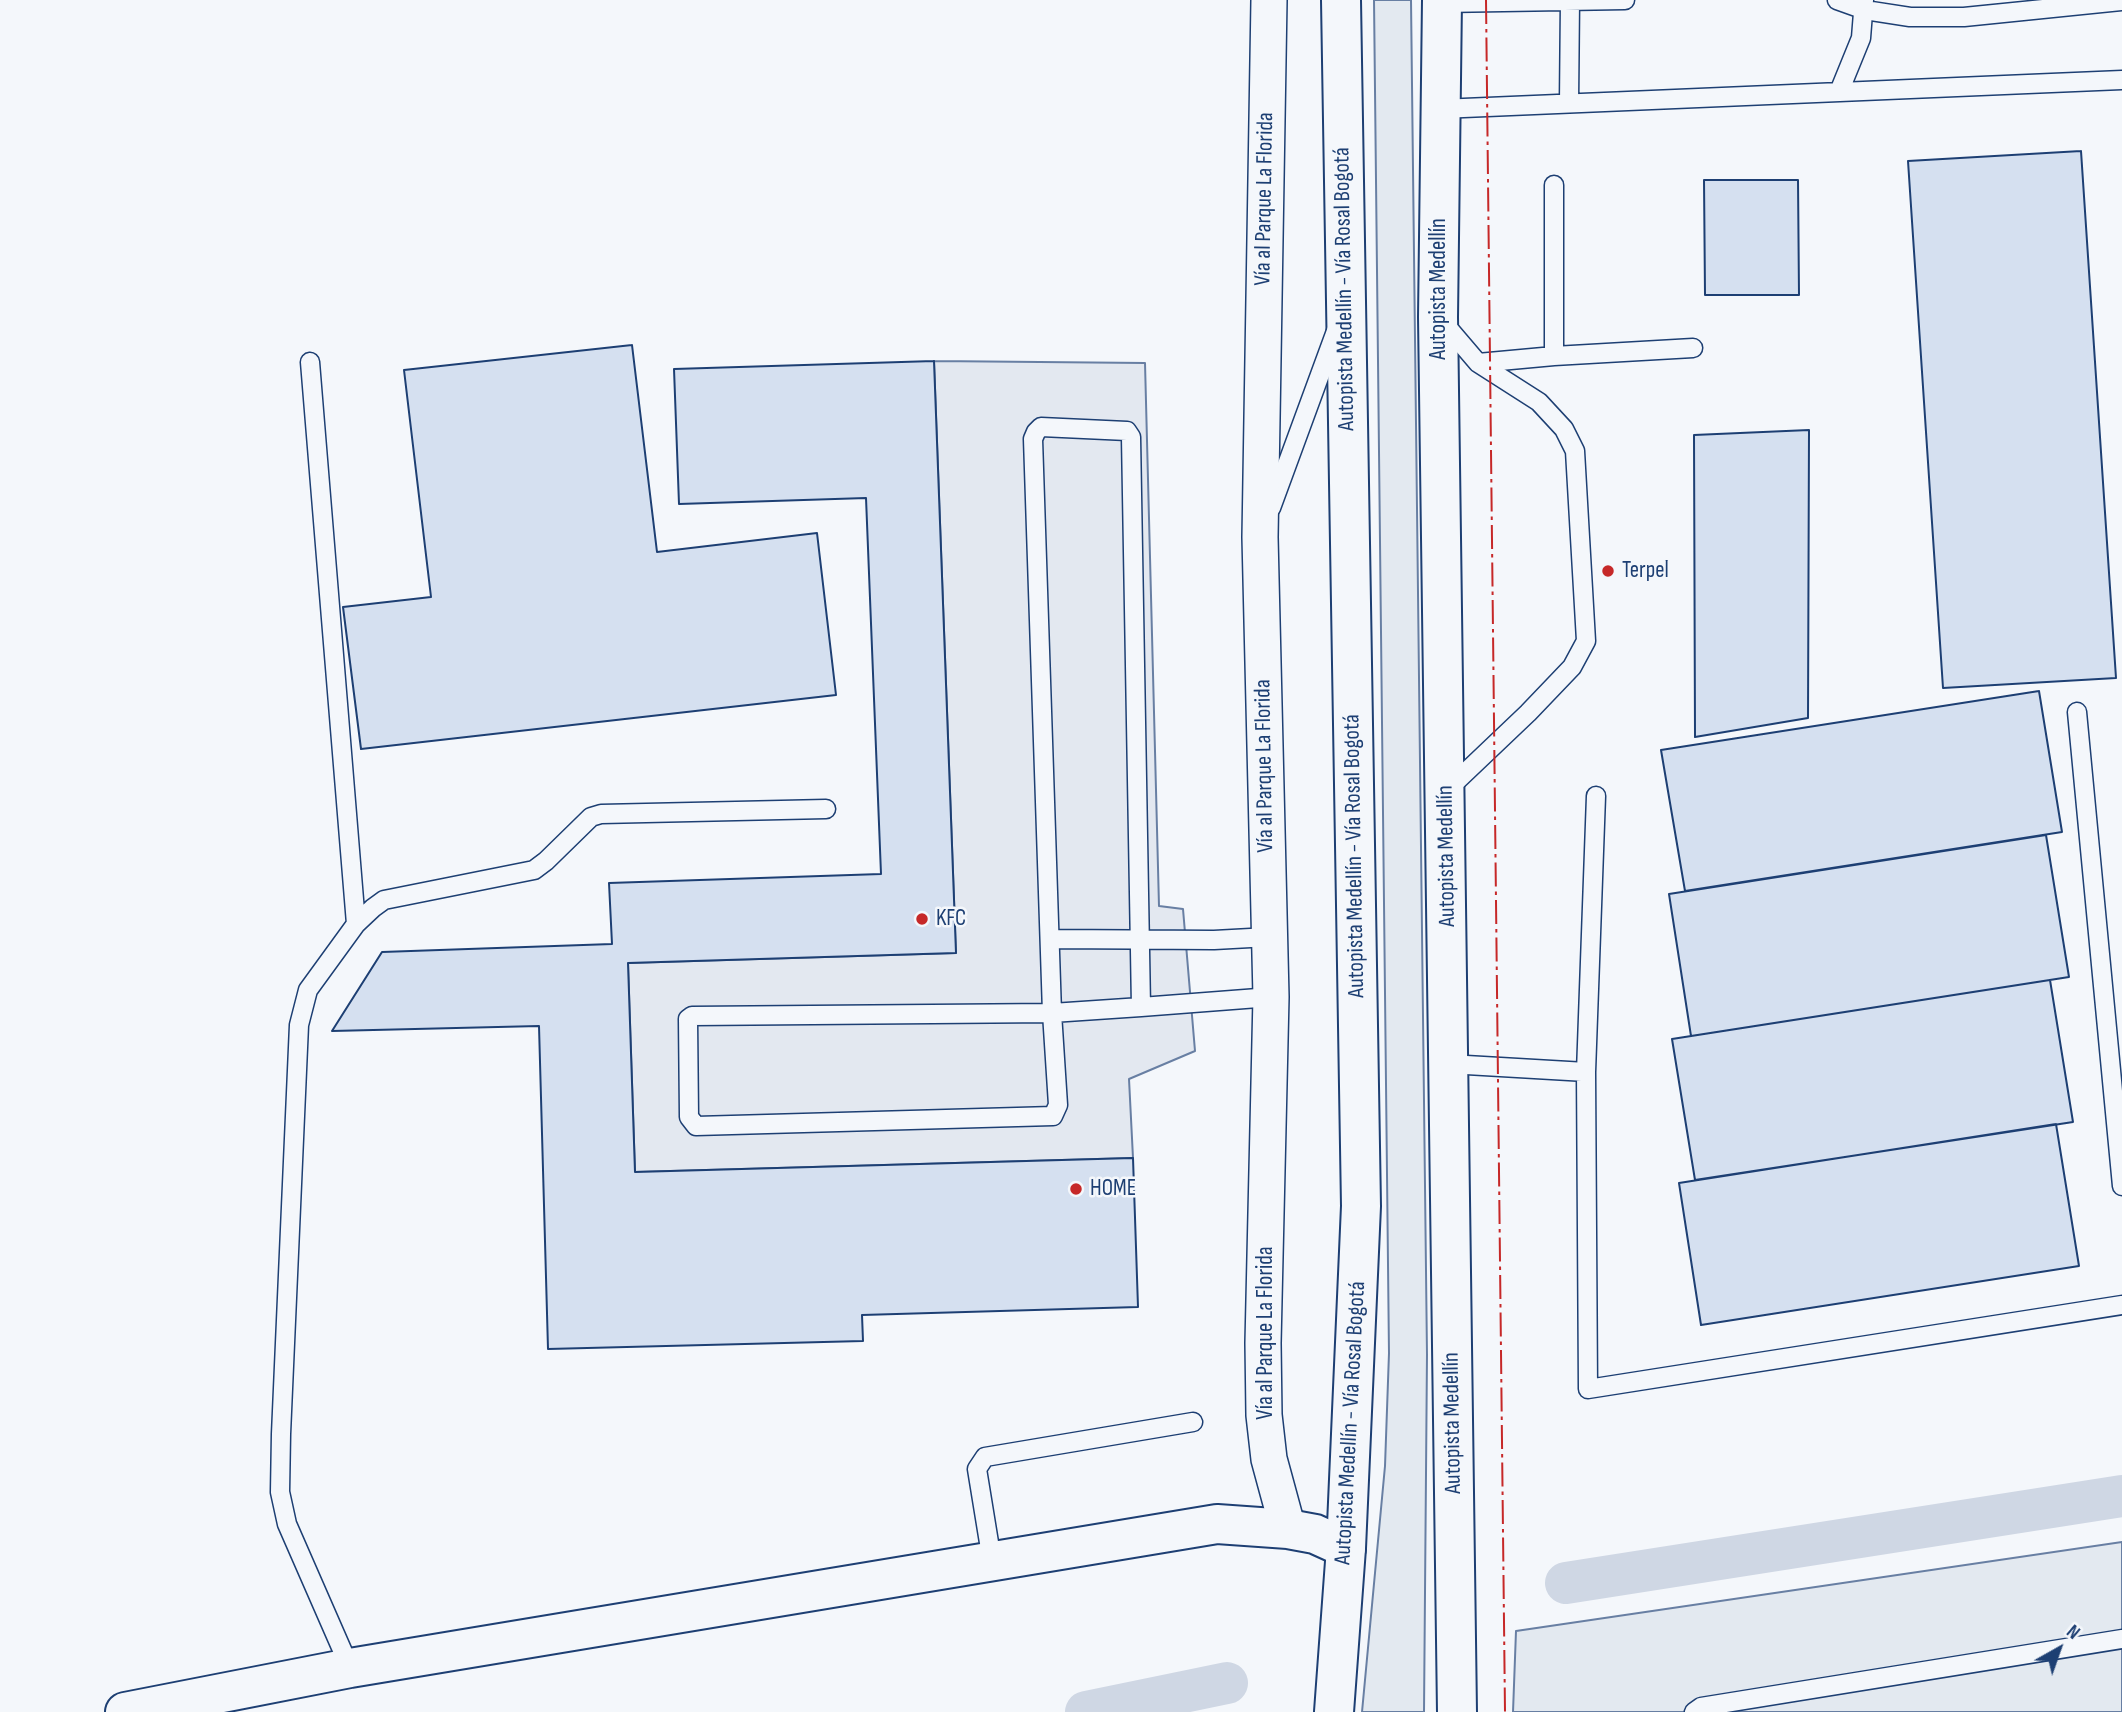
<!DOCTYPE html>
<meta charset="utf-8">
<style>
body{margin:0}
#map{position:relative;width:2122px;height:1712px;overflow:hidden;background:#f4f7fb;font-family:"Sofia Sans Condensed",sans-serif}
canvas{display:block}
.north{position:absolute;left:2024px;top:1614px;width:70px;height:70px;-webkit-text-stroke:5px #f4f7fb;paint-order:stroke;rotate:40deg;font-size:19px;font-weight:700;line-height:28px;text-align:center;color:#1d3f73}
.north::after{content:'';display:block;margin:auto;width:24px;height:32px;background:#1d3f73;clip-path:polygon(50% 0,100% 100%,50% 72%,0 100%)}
</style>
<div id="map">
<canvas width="2122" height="1712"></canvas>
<div class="north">N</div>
</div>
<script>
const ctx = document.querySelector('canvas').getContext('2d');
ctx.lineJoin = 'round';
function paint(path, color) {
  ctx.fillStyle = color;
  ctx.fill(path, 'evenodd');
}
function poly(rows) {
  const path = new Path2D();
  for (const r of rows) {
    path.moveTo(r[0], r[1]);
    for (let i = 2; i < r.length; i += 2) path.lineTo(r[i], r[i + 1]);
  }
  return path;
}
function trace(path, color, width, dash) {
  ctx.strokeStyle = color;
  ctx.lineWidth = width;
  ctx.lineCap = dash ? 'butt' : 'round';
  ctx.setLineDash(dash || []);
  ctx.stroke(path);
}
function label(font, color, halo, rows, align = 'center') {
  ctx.font = font + ' "Sofia Sans Condensed",sans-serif';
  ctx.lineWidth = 5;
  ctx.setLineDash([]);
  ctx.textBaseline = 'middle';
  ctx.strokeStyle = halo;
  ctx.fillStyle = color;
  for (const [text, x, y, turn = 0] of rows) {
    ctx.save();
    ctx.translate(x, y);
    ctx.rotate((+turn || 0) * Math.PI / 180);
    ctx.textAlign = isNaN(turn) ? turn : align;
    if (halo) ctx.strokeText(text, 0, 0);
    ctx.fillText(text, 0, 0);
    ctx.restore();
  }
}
const green = poly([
 [1374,0,1411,0,1427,1354,1424,1712,1362,1712,1385,1466,1389,1353,1374,0],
 [2122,1542,2122,1712,1513,1712,1516,1631,2122,1542]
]);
paint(green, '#e3e9f0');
trace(green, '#687fa3', 2);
const parking = poly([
 [934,361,1145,363,1159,906,1183,909,1195,1051,1129,1079,1133,1158,635,1172,628,963,956,953,934,361]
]);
paint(parking, '#e3e8f0');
trace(parking, '#687fa3', 2);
trace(poly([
 [1566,1583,2122,1496],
 [1086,1712,1227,1683]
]), '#cfd7e4', 42);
const building = poly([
 [2081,151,2116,678,1943,688,1908,161,2081,151],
 [1704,180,1798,180,1799,295,1705,295,1704,180],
 [632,345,657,552,817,533,836,695,361,749,343,607,431,597,404,370,632,345],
 [934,361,956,953,628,963,635,1172,1133,1158,1138,1307,862,1315,863,1341,548,1349,539,1026,332,1031,382,952,612,944,609,883,881,874,866,498,679,504,674,369,934,361],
 [1809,430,1808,718,1695,737,1694,435,1809,430],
 [2039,691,2062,832,1685,891,1661,750,2039,691],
 [2046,835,2069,977,1691,1036,1669,894,2046,835],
 [2050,980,2073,1122,1695,1180,1672,1039,2050,980],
 [2056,1124,2079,1266,1701,1325,1679,1183,2056,1124]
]);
paint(building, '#d5e0f0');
trace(building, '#1d3f73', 2);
const service = poly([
 [1837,0,1865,10,1910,17,1964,17,2122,1],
 [1442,3,1625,0],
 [1839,92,1861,38,1864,0],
 [1569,103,1570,0],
 [1440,109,2122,80],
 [1554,185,1554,356],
 [1443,322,1478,363,1539,402,1564,429,1575,451,1586,641,1572,667,1528,713,1446,791],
 [310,362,356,924],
 [1478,363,1554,356,1693,348],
 [1271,508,1336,331],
 [2077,712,2122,1186],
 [1051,939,1214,940,1269,937],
 [1141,1007,1131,437,1127,431,1041,427,1036,432,1033,439,1052,1013,1141,1007,1271,997],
 [1052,1013,1058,1105,1053,1116,696,1126,689,1117,688,1019,692,1016,1052,1013],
 [1449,1064,1586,1072,1588,1389,2122,1305],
 [1586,1072,1596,796],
 [992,1561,977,1469,985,1457,1193,1422],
 [350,1668,287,1524,280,1492,281,1434,299,1025,308,990,356,924,373,908,384,900,534,870,546,861,591,817,601,814,826,809],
 [1694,1712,1701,1707,2122,1639]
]);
const minor = poly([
 [1269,0,1260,537,1271,997,1263,1343,1264,1415,1269,1459,1288,1529]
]);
const tertiary = poly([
 [125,1712,350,1668,1217,1524,1288,1529,1315,1534,1346,1548]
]);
const trunk = poly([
 [1442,0,1438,317,1457,1712],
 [1334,1712,1346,1548,1361,1206,1341,0]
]);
trace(service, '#1d3f73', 21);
trace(minor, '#1d3f73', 38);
trace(tertiary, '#1d3f73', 42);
trace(trunk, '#1d3f73', 42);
trace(service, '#f4f7fb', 18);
trace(minor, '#f4f7fb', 35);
trace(tertiary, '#f4f7fb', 38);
trace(trunk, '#f4f7fb', 38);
trace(poly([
 [1486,0,1505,1712]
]), '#c62828', 2, [24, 5, 3.5, 5]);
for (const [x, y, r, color] of [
 [1608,571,7,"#c62828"],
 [922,919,7,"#c62828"],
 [1076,1189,7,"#c62828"]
]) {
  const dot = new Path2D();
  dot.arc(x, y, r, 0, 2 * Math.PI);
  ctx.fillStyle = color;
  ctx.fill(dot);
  trace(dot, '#f4f7fb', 2.5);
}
label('23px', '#1d3f73', '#f4f7fb', [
 ["Vía al Parque La Florida",1265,199,-89],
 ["Autopista Medellín - Vía Rosal Bogotá",1345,289,-91],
 ["Autopista Medellín",1439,289,-90],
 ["Vía al Parque La Florida",1265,766,-91],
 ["Autopista Medellín - Vía Rosal Bogotá",1355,856,-91],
 ["Autopista Medellín",1447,856,-91],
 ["Vía al Parque La Florida",1266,1333,-90],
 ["Autopista Medellín - Vía Rosal Bogotá",1351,1423,-87],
 ["Autopista Medellín",1453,1423,-91]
]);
label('23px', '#1d3f73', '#f4f7fb', [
 ["Terpel",1622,571],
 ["KFC",936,919],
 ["HOME",1090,1189]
], 'left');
</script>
